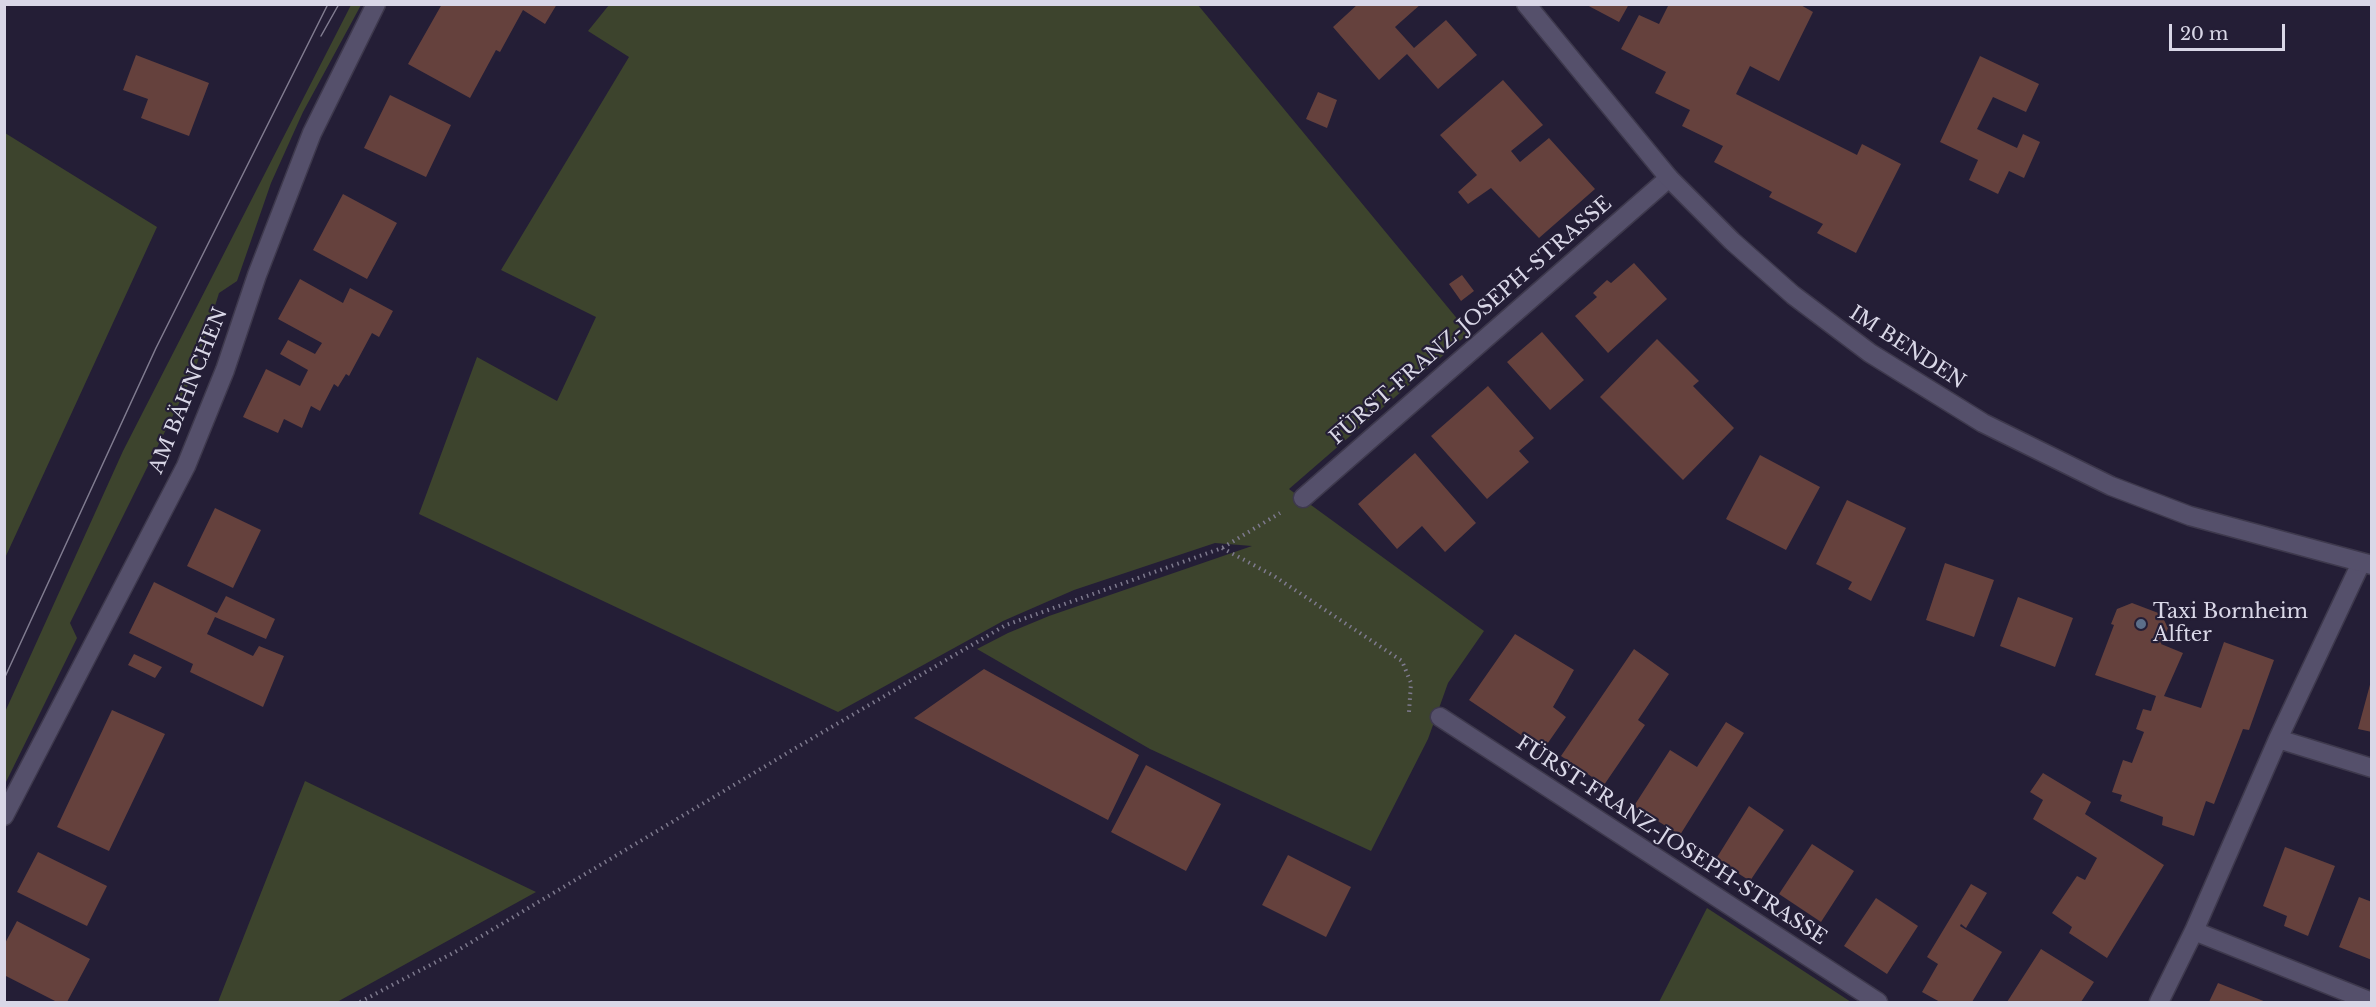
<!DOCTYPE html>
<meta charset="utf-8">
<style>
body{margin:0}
#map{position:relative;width:2376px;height:1007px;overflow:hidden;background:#241e36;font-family:"Libre Baskerville",serif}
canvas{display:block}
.frame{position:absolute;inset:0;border:6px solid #d9d7e7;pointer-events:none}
.scale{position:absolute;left:2169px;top:24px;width:116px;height:27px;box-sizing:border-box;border:3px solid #d9d7e7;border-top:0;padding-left:8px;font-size:18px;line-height:21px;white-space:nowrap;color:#d9d7e7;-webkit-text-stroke:4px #241e36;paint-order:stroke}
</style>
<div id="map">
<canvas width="2376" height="1007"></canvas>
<div class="frame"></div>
<div class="scale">20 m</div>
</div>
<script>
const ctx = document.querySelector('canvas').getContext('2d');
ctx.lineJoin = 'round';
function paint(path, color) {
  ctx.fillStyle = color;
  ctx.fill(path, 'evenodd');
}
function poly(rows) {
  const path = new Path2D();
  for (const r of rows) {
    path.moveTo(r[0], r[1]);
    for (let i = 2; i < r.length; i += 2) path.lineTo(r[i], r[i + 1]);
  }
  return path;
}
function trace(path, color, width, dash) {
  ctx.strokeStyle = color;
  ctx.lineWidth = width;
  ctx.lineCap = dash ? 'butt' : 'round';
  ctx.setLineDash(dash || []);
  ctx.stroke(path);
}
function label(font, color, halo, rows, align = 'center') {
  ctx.font = font + ' "Libre Baskerville",serif';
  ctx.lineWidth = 4.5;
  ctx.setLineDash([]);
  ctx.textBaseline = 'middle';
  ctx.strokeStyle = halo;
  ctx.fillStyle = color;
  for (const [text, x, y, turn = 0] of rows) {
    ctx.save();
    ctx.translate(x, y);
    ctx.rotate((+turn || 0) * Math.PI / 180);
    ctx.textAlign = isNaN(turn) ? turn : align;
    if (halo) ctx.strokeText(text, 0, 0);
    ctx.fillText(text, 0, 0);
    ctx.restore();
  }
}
paint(poly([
 [351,5,361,5,303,112,271,183,237,281,219,293,194,373,70,623,77,638,5,784,5,712,123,451],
 [609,5,1198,5,1469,333,1289,489,1484,631,1448,683,1428,739,1371,851,1150,749,977,649,1008,633,1049,616,1252,546,1215,543,1074,590,1003,621,838,712,419,514,477,357,557,401,596,317,501,270,629,57,588,31],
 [5,133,157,227,5,558],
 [305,781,536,892,337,1002,218,1002],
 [1707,908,1851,1002,1659,1002]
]), '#3d442d');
paint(poly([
 [442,4,557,4,545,24,523,10,500,52,496,50,470,98,408,64],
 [1358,4,1421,4,1395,27,1414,48,1446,20,1477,55,1438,89,1407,54,1379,80,1333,27],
 [1585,4,1629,4,1619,22],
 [1669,4,1799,4,1813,12,1779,81,1750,66,1736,94,1857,155,1862,144,1901,164,1856,253,1817,233,1823,224,1769,197,1772,192,1714,162,1723,146,1682,126,1690,110,1655,93,1666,72,1621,49,1639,15,1659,24],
 [136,55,209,83,189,136,141,118,148,99,123,90],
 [1980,56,2039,84,2026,112,1993,97,1977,129,2017,148,2023,134,2040,142,2024,178,2009,171,1998,194,1969,180,1978,160,1940,142],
 [1503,80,1543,125,1511,151,1520,162,1549,138,1595,189,1539,238,1491,188,1468,204,1458,192,1477,175,1440,135],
 [1318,92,1337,100,1327,128,1306,119],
 [390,95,451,125,426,177,364,148],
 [343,194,397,223,367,279,313,250],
 [1634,263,1667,299,1608,353,1575,316,1597,297,1593,293,1607,280,1611,283],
 [1462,275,1474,291,1461,301,1449,284],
 [300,279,343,303,350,288,393,311,379,337,372,333,349,376,346,374,338,387,334,384,320,411,311,406,302,428,284,419,278,433,243,417,266,369,300,386,308,370,280,354,288,340,315,354,322,343,278,319],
 [1542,332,1584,380,1550,410,1507,362],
 [1657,339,1699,381,1693,386,1734,428,1683,480,1600,397],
 [1488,386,1534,438,1519,451,1529,462,1487,499,1431,436],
 [1415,453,1476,523,1445,552,1422,526,1397,549,1358,504],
 [1760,455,1820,487,1786,550,1726,519],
 [1847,500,1906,528,1871,601,1848,589,1852,582,1816,564],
 [215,508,261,530,233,588,187,566],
 [1945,563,1994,580,1974,637,1926,620],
 [154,582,217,613,226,596,275,619,266,639,215,617,207,634,253,656,259,646,284,656,263,707,190,672,193,664,129,633],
 [2018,597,2073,618,2055,667,2000,646],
 [2132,603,2161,614,2168,628,2161,644,2183,653,2164,696,2201,708,2224,642,2274,660,2249,730,2243,729,2214,804,2206,801,2194,836,2162,825,2163,817,2120,801,2122,795,2112,792,2123,760,2132,763,2144,732,2136,729,2143,709,2151,711,2156,696,2095,675,2114,625,2111,624,2117,609],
 [1515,634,1574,670,1553,707,1566,717,1543,750,1469,700],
 [1634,649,1669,674,1638,720,1645,725,1604,785,1561,756],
 [134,654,162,667,155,678,128,665],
 [984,669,1139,755,1108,820,914,718],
 [2371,681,2372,681,2372,732,2358,729],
 [112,710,165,734,109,851,57,827],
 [1726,722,1744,733,1680,835,1634,806,1670,750,1697,767],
 [1146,765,1221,804,1186,871,1111,832],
 [2043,773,2091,802,2085,814,2164,865,2107,958,2069,933,2072,927,2052,913,2077,876,2085,880,2097,858,2033,819,2043,800,2030,792],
 [1749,806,1784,830,1750,881,1716,859],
 [1812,844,1854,871,1821,922,1779,894],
 [2285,847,2335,866,2308,936,2284,926,2287,916,2263,906],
 [38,852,107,886,87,926,17,892],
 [1288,855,1351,887,1326,937,1262,905],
 [1971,884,1987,893,1966,928,1961,924,1960,926,2002,952,1972,1002,1940,1002,1922,992,1938,964,1927,957],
 [2359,897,2372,902,2372,960,2339,947],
 [1876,898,1918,926,1887,974,1844,946],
 [17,921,90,959,67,1002,57,1002,4,975,4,945],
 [2041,949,2094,982,2081,1002,2007,1002],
 [2218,983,2266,1002,2209,1002]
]), '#65413d');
const street = poly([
 [1303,498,1669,178],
 [1440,717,1878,1002],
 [2278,739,2372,768],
 [4,816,186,466,225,370,257,275,312,133,376,4],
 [2194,931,2372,1002],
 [2159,1002,2194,931,2278,739,2361,563]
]);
const secondary = poly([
 [1526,4,1669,178,1732,241,1793,295,1870,353,1983,423,2111,486,2190,516,2372,565]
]);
trace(street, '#3e394d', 21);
trace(secondary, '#3e394d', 21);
trace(poly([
 [1222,548,1274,576,1402,661,1411,683,1409,712],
 [360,1002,455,952,794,749,1006,625,1222,548,1280,513]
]), '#7e7a8e', 4, [1.5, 4.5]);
trace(street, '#55506b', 18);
trace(secondary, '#55506b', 18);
trace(poly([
 [321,36,339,4],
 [4,679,156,348,328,4]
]), '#807c90', 1.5);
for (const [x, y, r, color] of [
 [2141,624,6,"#5c6f8a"]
]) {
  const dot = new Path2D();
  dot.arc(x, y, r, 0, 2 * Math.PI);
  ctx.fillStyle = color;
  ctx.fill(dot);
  trace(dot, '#241e36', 2);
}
label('20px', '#d9d7e7', '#241e36', [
 ["FÜRST-FRANZ-JOSEPH-STRASSE",1471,321,-41],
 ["IM BENDEN",1907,348,33],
 ["AM BÄHNCHEN",189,391,-68],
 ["FÜRST-FRANZ-JOSEPH-STRASSE",1671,841,33]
]);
label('20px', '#d9d7e7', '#241e36', [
 ["Taxi Bornheim",2153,612],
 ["Alfter",2153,635]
], 'left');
</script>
